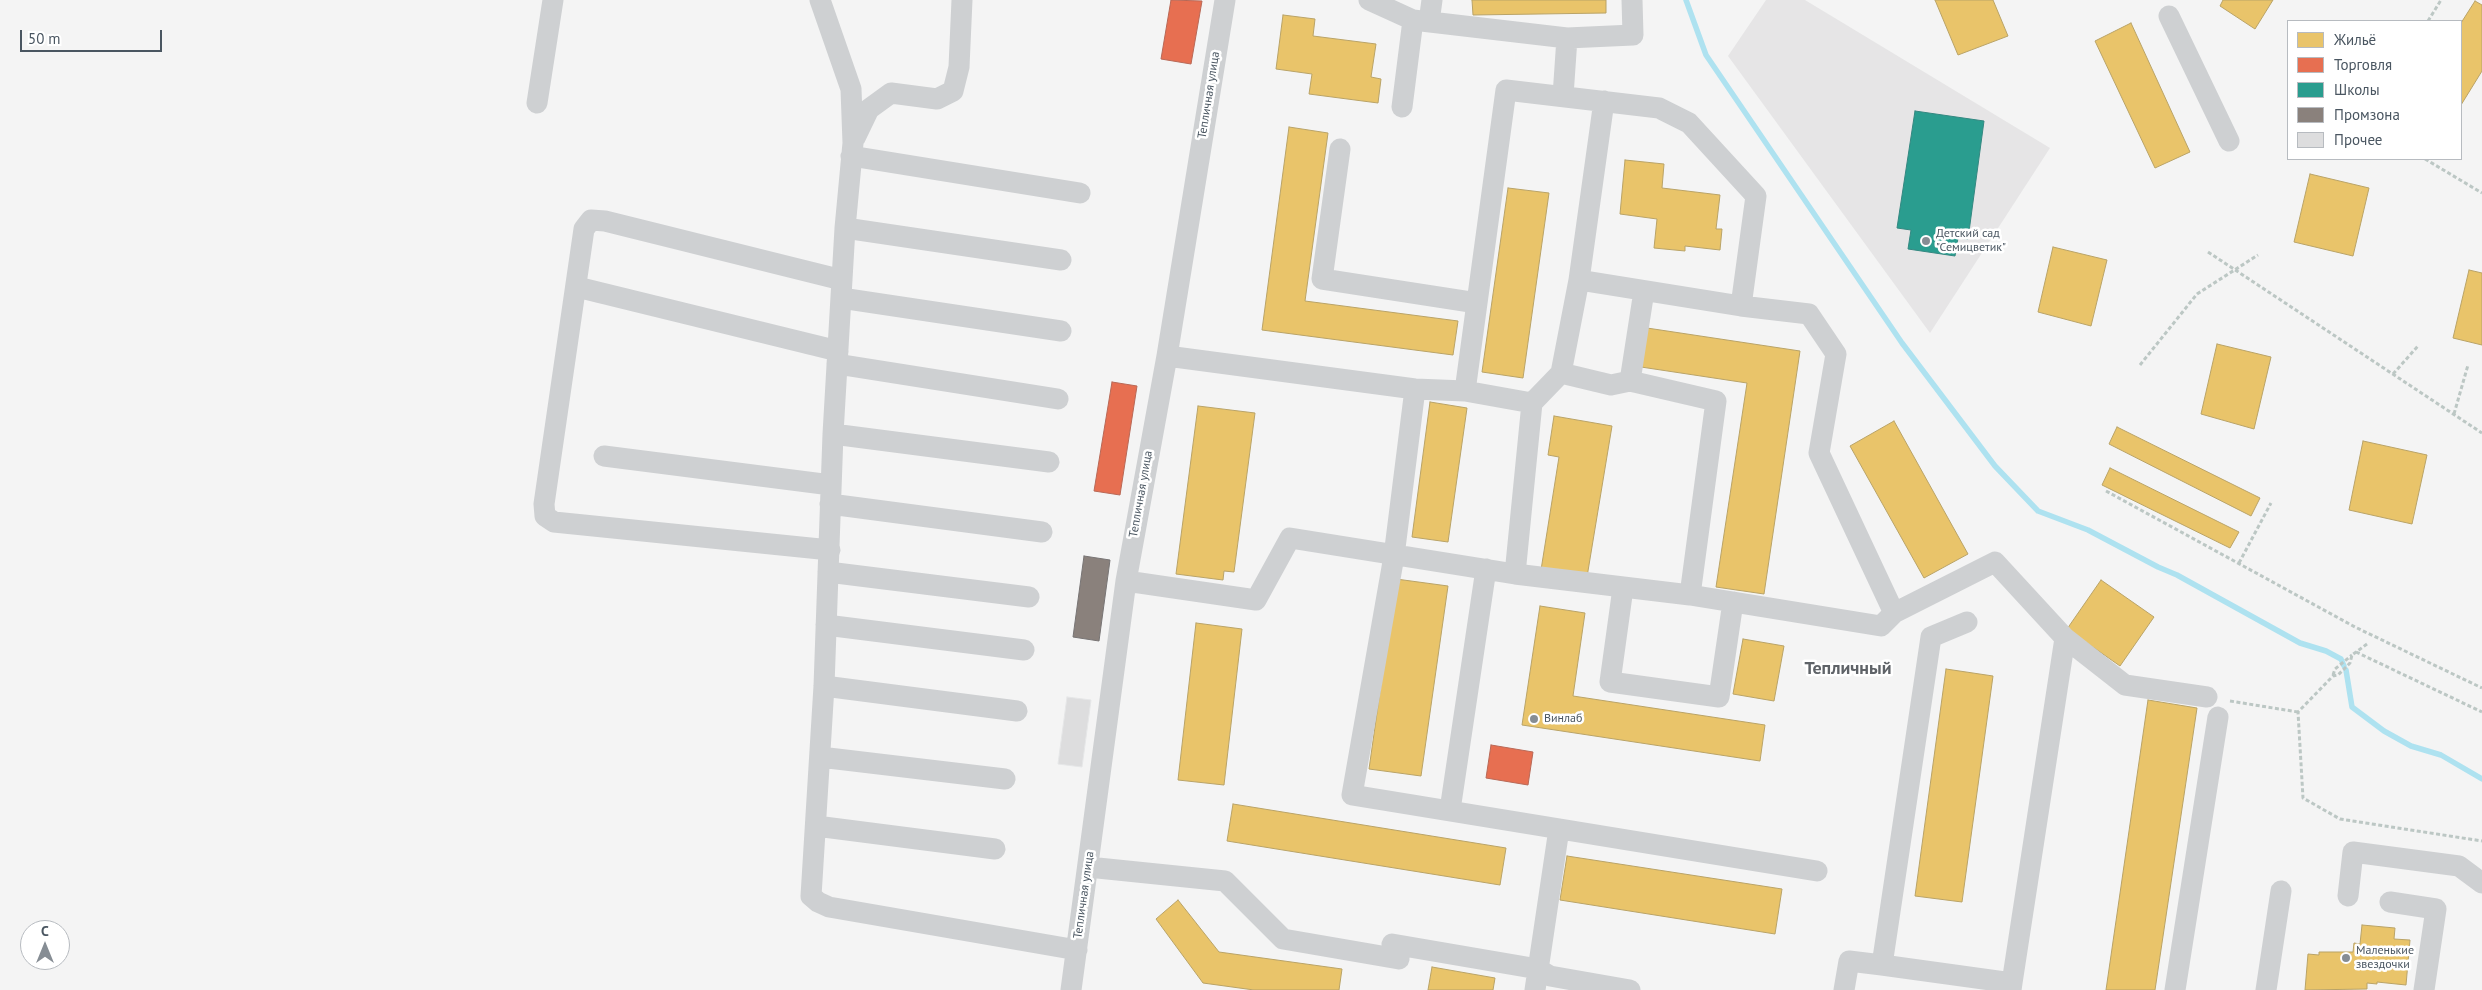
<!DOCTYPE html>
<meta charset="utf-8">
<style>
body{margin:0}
#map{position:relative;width:2482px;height:990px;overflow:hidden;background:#f4f4f4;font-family:"PT Sans",sans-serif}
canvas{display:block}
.legend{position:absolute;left:2287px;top:20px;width:175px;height:140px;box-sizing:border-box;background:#fff;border:1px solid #b7bbc0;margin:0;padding:6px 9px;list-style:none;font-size:15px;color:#4a5661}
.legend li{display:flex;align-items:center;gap:10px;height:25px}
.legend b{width:25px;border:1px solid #b7bbc0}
.north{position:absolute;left:20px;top:920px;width:50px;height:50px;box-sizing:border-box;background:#fff;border:1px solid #b7bbc0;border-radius:50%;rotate:0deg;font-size:14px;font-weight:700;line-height:20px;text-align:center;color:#4a5661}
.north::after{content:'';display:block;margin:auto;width:18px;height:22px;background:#868d94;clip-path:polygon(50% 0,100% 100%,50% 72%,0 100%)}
.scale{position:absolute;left:20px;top:30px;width:142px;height:22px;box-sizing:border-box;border:2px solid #4a5661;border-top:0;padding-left:6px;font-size:15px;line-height:18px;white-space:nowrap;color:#4a5661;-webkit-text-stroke:4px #fff;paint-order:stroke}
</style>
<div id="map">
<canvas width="2482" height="990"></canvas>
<ul class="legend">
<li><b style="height:14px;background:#e9c46a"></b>Жильё</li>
<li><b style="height:14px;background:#e76f51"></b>Торговля</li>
<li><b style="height:14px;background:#2a9d8f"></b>Школы</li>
<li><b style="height:14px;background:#8a817c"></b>Промзона</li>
<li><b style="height:14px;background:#ddddde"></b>Прочее</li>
</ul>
<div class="north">С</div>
<div class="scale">50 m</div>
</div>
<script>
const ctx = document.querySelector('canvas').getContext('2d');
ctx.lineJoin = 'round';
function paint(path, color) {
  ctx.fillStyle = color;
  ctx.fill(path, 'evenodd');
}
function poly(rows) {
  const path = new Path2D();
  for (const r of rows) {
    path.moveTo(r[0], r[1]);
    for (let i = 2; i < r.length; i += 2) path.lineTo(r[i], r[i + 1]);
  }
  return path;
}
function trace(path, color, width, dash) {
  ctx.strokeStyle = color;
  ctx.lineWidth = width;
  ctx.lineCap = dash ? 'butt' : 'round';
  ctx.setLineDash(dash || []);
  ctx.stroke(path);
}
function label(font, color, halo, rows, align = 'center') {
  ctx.font = font + ' "PT Sans",sans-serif';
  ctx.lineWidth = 5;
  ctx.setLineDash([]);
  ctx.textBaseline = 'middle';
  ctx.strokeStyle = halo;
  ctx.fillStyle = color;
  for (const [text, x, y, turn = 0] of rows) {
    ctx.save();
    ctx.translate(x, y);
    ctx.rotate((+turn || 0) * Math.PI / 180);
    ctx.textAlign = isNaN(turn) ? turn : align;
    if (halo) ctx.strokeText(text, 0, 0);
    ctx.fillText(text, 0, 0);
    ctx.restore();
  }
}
paint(poly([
 [1766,0,1805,0,2050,148,1930,333,1728,56]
]), '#e6e5e6');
const homes = poly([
 [1472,0,1606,0,1606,13,1473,15,1472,0],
 [1935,0,1993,0,2008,36,1958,55,1935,0],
 [2223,0,2273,0,2255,29,2220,6,2223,0],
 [2475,1,2482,5,2482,71,2461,105,2461,23,2475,1],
 [1283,15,1315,19,1313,36,1376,44,1371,77,1381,79,1378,103,1309,94,1312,74,1276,69,1283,15],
 [2131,23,2190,152,2155,168,2095,41,2131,23],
 [1289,127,1328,133,1305,301,1458,321,1453,355,1262,330,1289,127],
 [1625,160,1664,164,1662,188,1720,195,1716,229,1722,229,1720,250,1685,246,1685,251,1654,248,1657,219,1620,214,1625,160],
 [2310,174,2369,188,2353,256,2294,242,2310,174],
 [1508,188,1549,193,1523,378,1482,372,1508,188],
 [2053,247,2107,260,2091,326,2038,312,2053,247],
 [2469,270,2482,273,2482,345,2453,338,2469,270],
 [1647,328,1800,351,1764,594,1716,587,1747,383,1641,367,1647,328],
 [2217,344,2271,357,2254,429,2201,414,2217,344],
 [1430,402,1467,408,1448,542,1412,537,1430,402],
 [1198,406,1255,413,1234,572,1224,571,1223,580,1176,574,1198,406],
 [1554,416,1612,426,1587,577,1541,570,1559,457,1548,455,1554,416],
 [1894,421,1968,554,1924,578,1850,446,1894,421],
 [2117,427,2260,498,2251,516,2109,444,2117,427],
 [2363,441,2427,455,2412,524,2349,510,2363,441],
 [2110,468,2239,532,2230,548,2102,485,2110,468],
 [1396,579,1448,586,1421,776,1369,769,1396,579],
 [2101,580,2154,617,2120,666,2067,629,2101,580],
 [1540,606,1585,613,1573,696,1765,725,1760,761,1522,725,1540,606],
 [1196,623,1242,629,1224,785,1178,780,1196,623],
 [1743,639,1784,646,1774,701,1733,694,1743,639],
 [1946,669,1993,676,1962,902,1915,896,1946,669],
 [2148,700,2197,708,2155,990,2106,990,2148,700],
 [1233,804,1506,848,1500,885,1227,841,1233,804],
 [1567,856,1782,889,1775,934,1560,900,1567,856],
 [1178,900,1219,952,1342,969,1339,990,1254,990,1203,983,1156,919,1178,900],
 [2362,925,2395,928,2394,939,2410,940,2406,985,2377,982,2377,984,2367,983,2367,989,2305,990,2308,954,2319,955,2319,952,2353,952,2354,943,2360,944,2362,925],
 [1432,967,1495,978,1493,990,1428,990,1432,967]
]);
paint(homes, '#e9c46a');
trace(homes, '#b9a367', 1);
const shops = poly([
 [1171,0,1202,1,1191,64,1161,59,1171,0],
 [1112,382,1137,386,1120,495,1094,491,1112,382],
 [1491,745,1533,752,1528,785,1486,778,1491,745]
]);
paint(shops, '#e76f51');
trace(shops, '#b86856', 1);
const schools = poly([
 [1915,111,1984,121,1968,239,1958,238,1955,256,1908,249,1911,230,1897,228,1915,111]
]);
paint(schools, '#2a9d8f');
trace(schools, '#348881', 1);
const industry = poly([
 [1084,556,1110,560,1099,641,1073,637,1084,556]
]);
paint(industry, '#8a817c');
trace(industry, '#777474', 1);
trace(poly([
 [1686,0,1706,55,1902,343,1995,466,2038,511,2088,530,2158,567,2177,575,2300,643,2326,651,2341,659,2344,666],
 [2346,670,2352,707,2384,731,2411,746,2441,755,2482,779]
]), '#aee2f0', 5.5);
const building = poly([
 [1067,697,1091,700,1082,767,1058,764,1067,697]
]);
paint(building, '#ddddde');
trace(building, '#e5e6e7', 1);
trace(poly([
 [2428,21,2441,0],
 [2425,159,2482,193],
 [2208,252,2482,433],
 [2140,365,2197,294,2258,255],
 [2393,374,2418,346],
 [2454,414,2468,365],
 [2106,491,2355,627,2482,688],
 [2239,563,2271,503],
 [2367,644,2352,655,2350,663,2338,675,2333,676,2298,712,2303,798,2340,819,2482,841],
 [2356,652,2482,712],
 [2333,675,2335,669,2352,655],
 [2230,701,2298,712]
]), '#bcc7c4', 3, [4, 2.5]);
trace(poly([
 [820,0,851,89,853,143,845,228,833,434,824,686,811,896,818,902,829,907,1077,950],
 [1369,0,1413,20,1567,38,1563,96],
 [2169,16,2229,141],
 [1429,22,1432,0],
 [1567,38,1633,35,1632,0],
 [537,103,553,0],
 [1402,107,1413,20],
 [855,138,869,109,891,93,937,99,953,91,959,67,962,0],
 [1340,149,1322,279,1477,303],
 [851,156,1080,193],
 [845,228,1061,260],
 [1579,280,1741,306],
 [577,287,838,351],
 [841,298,1061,331],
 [1167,356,1415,389,1465,391,1532,403,1561,373,1611,385,1630,381,1716,401,1690,595],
 [837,364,1058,399],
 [1561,373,1579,280,1604,101],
 [1630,381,1644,291],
 [1415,389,1394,556,1352,795,1817,871],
 [833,434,1049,462],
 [604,456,831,485],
 [830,504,1042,532],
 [830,550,554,522,545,516,544,504,584,229,591,220,605,221,842,280],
 [828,572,1029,597],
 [1515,574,1532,403],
 [1126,581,1256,600,1290,538,1515,574,1690,595,1881,626,1894,613,1819,453,1836,354,1809,314,1741,306,1756,196,1689,123,1659,108,1506,90,1465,391],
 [1623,588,1610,682,1719,697,1733,602],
 [1894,613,1995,562,2065,638,2125,685,2207,697],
 [1967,622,1931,637,1882,965,2012,983,2011,990],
 [826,625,1024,650],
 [824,686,1017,711],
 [820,757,1005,779],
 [1450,810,1486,569],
 [816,826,995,849],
 [1088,867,1225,881,1283,939,1399,959],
 [2348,896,2353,852,2459,866,2482,883],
 [2390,902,2436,909,2424,990],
 [1392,944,1538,969,1550,976,1630,990],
 [2012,983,2065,638],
 [1071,990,1126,581,1167,356,1225,0],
 [1535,990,1559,829],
 [1844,990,1849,961,1882,965],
 [2175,990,2218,717],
 [2266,990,2281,891]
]), '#ced0d2', 21);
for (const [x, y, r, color] of [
 [1926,241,5,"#868d94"],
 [1534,719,5,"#868d94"],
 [2346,958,5,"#868d94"]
]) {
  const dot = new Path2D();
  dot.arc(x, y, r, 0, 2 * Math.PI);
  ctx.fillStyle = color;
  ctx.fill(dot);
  trace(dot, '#fff', 2);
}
label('12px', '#4a5661', '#fff', [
 ["Тепличная улица",1209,95,-81],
 ["Тепличная улица",1141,494,-80],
 ["Тепличная улица",1084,895,-82]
]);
label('12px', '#4a5661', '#fff', [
 ["Детский сад",1936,234],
 ["\"Семицветик\"",1936,248],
 ["Винлаб",1544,719],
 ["Маленькие",2356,951],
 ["звездочки",2356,965]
], 'left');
label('bold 18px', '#5f6368', '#fff', [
 ["Тепличный",1848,669]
]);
</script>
